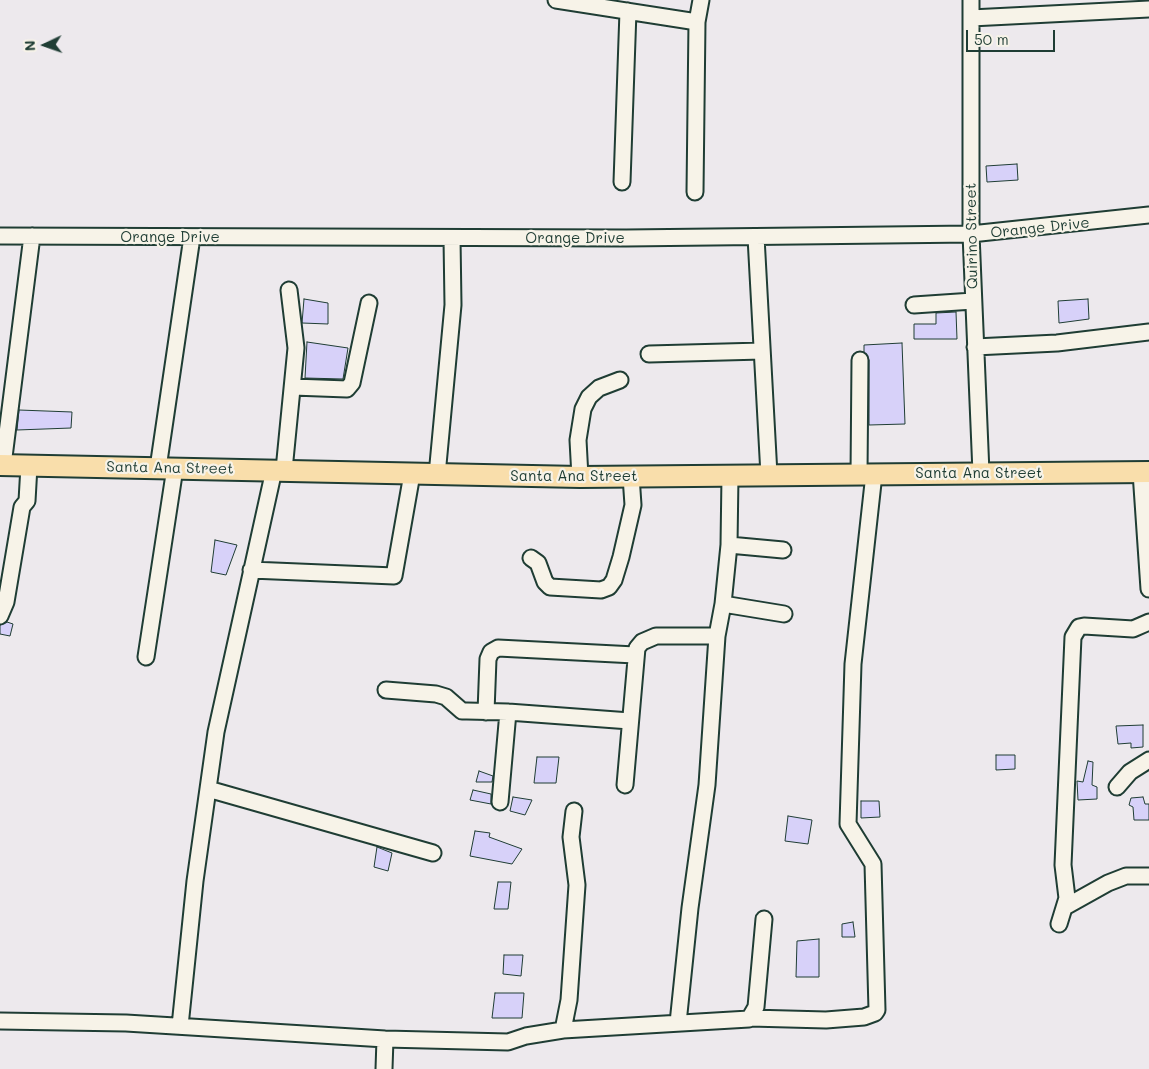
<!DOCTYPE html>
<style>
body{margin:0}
#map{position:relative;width:1149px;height:1069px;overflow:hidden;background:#ede9ed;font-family:Mali,sans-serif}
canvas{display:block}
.north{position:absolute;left:20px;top:20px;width:50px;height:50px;-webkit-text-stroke:4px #f7f3e8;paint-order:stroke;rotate:267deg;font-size:14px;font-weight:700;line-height:20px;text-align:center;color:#1f3d34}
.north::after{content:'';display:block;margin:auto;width:18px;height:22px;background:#1f3d34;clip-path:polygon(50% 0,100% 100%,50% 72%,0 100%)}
.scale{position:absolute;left:966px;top:30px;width:89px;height:22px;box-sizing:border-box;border:2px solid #1f3d34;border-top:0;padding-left:6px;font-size:15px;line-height:18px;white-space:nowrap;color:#1f3d34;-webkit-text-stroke:4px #f7f3e8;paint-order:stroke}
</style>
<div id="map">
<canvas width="1149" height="1069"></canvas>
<div class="north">N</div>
<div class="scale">50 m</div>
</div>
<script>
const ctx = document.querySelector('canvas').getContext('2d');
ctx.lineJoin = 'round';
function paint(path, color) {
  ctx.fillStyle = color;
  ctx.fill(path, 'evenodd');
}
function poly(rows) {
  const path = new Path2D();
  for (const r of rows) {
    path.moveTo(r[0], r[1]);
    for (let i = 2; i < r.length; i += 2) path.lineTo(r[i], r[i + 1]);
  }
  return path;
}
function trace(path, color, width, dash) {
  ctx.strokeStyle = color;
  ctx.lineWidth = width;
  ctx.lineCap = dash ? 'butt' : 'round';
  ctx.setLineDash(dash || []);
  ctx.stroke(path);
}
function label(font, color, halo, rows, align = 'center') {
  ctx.font = font + ' Mali,sans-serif';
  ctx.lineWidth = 4.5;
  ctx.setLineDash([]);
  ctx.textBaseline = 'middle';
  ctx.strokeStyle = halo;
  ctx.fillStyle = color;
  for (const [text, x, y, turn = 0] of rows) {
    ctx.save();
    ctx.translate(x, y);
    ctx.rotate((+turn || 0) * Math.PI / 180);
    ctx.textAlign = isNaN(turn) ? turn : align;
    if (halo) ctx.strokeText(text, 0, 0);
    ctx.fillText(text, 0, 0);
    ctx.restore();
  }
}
const building = poly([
 [1017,164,1018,180,987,182,986,166,1017,164],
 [304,299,328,303,328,324,302,323,304,299],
 [1088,299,1089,319,1059,323,1058,301,1088,299],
 [956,312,957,339,914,339,914,324,936,324,936,313,956,312],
 [307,342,348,348,343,379,305,378,307,342],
 [902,343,905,424,869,425,869,360,864,352,864,345,902,343],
 [19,410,72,412,71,428,17,430,19,410],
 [215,540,237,545,226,575,211,572,215,540],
 [7,622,13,624,10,636,0,634,0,625,7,622],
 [1143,725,1143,747,1131,748,1131,743,1118,744,1116,726,1143,725],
 [996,755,1015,755,1015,769,996,770,996,755],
 [537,757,559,757,556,783,534,783,537,757],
 [1088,761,1093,762,1092,785,1097,787,1097,799,1078,800,1077,781,1083,782,1088,761],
 [479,771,493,776,492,782,476,782,479,771],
 [473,790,491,794,491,804,470,800,473,790],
 [513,797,532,800,525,815,510,811,513,797],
 [1143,797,1145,804,1149,804,1149,820,1134,820,1133,807,1129,805,1131,798,1143,797],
 [861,801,879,801,880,817,861,818,861,801],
 [788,816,812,820,808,844,785,841,788,816],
 [475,831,490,833,489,837,522,849,512,864,470,856,475,831],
 [377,847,392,853,388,871,374,867,377,847],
 [498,882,511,882,508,909,494,909,498,882],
 [853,922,855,937,842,937,842,924,853,922],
 [819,939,819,977,796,977,797,941,819,939],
 [504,955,523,955,521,976,503,974,504,955],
 [495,993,524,993,522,1018,492,1018,495,993]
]);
paint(building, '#d7d1f9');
trace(building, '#1f3d34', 1);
const minor = poly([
 [556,0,697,22],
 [971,0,971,234,981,473],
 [971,18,1149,9],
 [622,182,628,11],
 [695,192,697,22,701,0],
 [0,236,626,238,971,234,1149,215],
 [756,237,769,475],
 [914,305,973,301],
 [975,347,1057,343,1149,332],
 [649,354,762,351],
 [293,387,347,389,352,383,369,303],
 [3,465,32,236],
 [158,468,192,237],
 [284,470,296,348,289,290],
 [1141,472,1149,589],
 [859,474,860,360],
 [437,475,453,305,452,238],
 [580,477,578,440,583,409,589,397,599,388,620,380],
 [729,545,783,550],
 [531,558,538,563,545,582,550,587,601,590,609,587,614,580,621,557,633,505,631,476],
 [251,570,394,576,412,474],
 [723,604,784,614],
 [0,616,6,602,22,507,27,501,29,466],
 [146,657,175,468],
 [386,690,436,694,446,697,462,711,467,711,508,712,630,721],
 [486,712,488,659,491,652,498,648,635,655],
 [625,785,637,648,642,642,656,636,717,636],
 [1117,787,1130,772,1149,760],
 [208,789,433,853],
 [500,802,508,712],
 [1065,907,1108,883,1126,876,1149,876],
 [1059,924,1067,898,1063,865,1073,637,1079,627,1084,626,1133,629,1149,622],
 [750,1018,826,1020,864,1017,875,1013,877,1010,873,864,848,824,853,664,874,474],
 [0,1021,126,1023,385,1039,508,1042,526,1036,563,1030,749,1019,756,1007,764,919],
 [678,1023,690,908,707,785,717,636,723,604,729,545,730,476],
 [180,1026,195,881,216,732,274,470],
 [563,1030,569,1000,577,885,571,837,574,811],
 [384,1069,385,1039]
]);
const major = poly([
 [0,465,580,477,1149,472]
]);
trace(minor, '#1f3d34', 19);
trace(major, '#1f3d34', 24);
trace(minor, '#f7f3e8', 15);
trace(major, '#f9deab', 20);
label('15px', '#1f3d34', '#f7f3e8', [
 ["Orange Drive",1040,228,-6],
 ["Quirino Street",972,236,-91],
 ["Orange Drive",170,237],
 ["Orange Drive",575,238],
 ["Santa Ana Street",170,468,1],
 ["Santa Ana Street",979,473],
 ["Santa Ana Street",574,476]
]);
</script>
